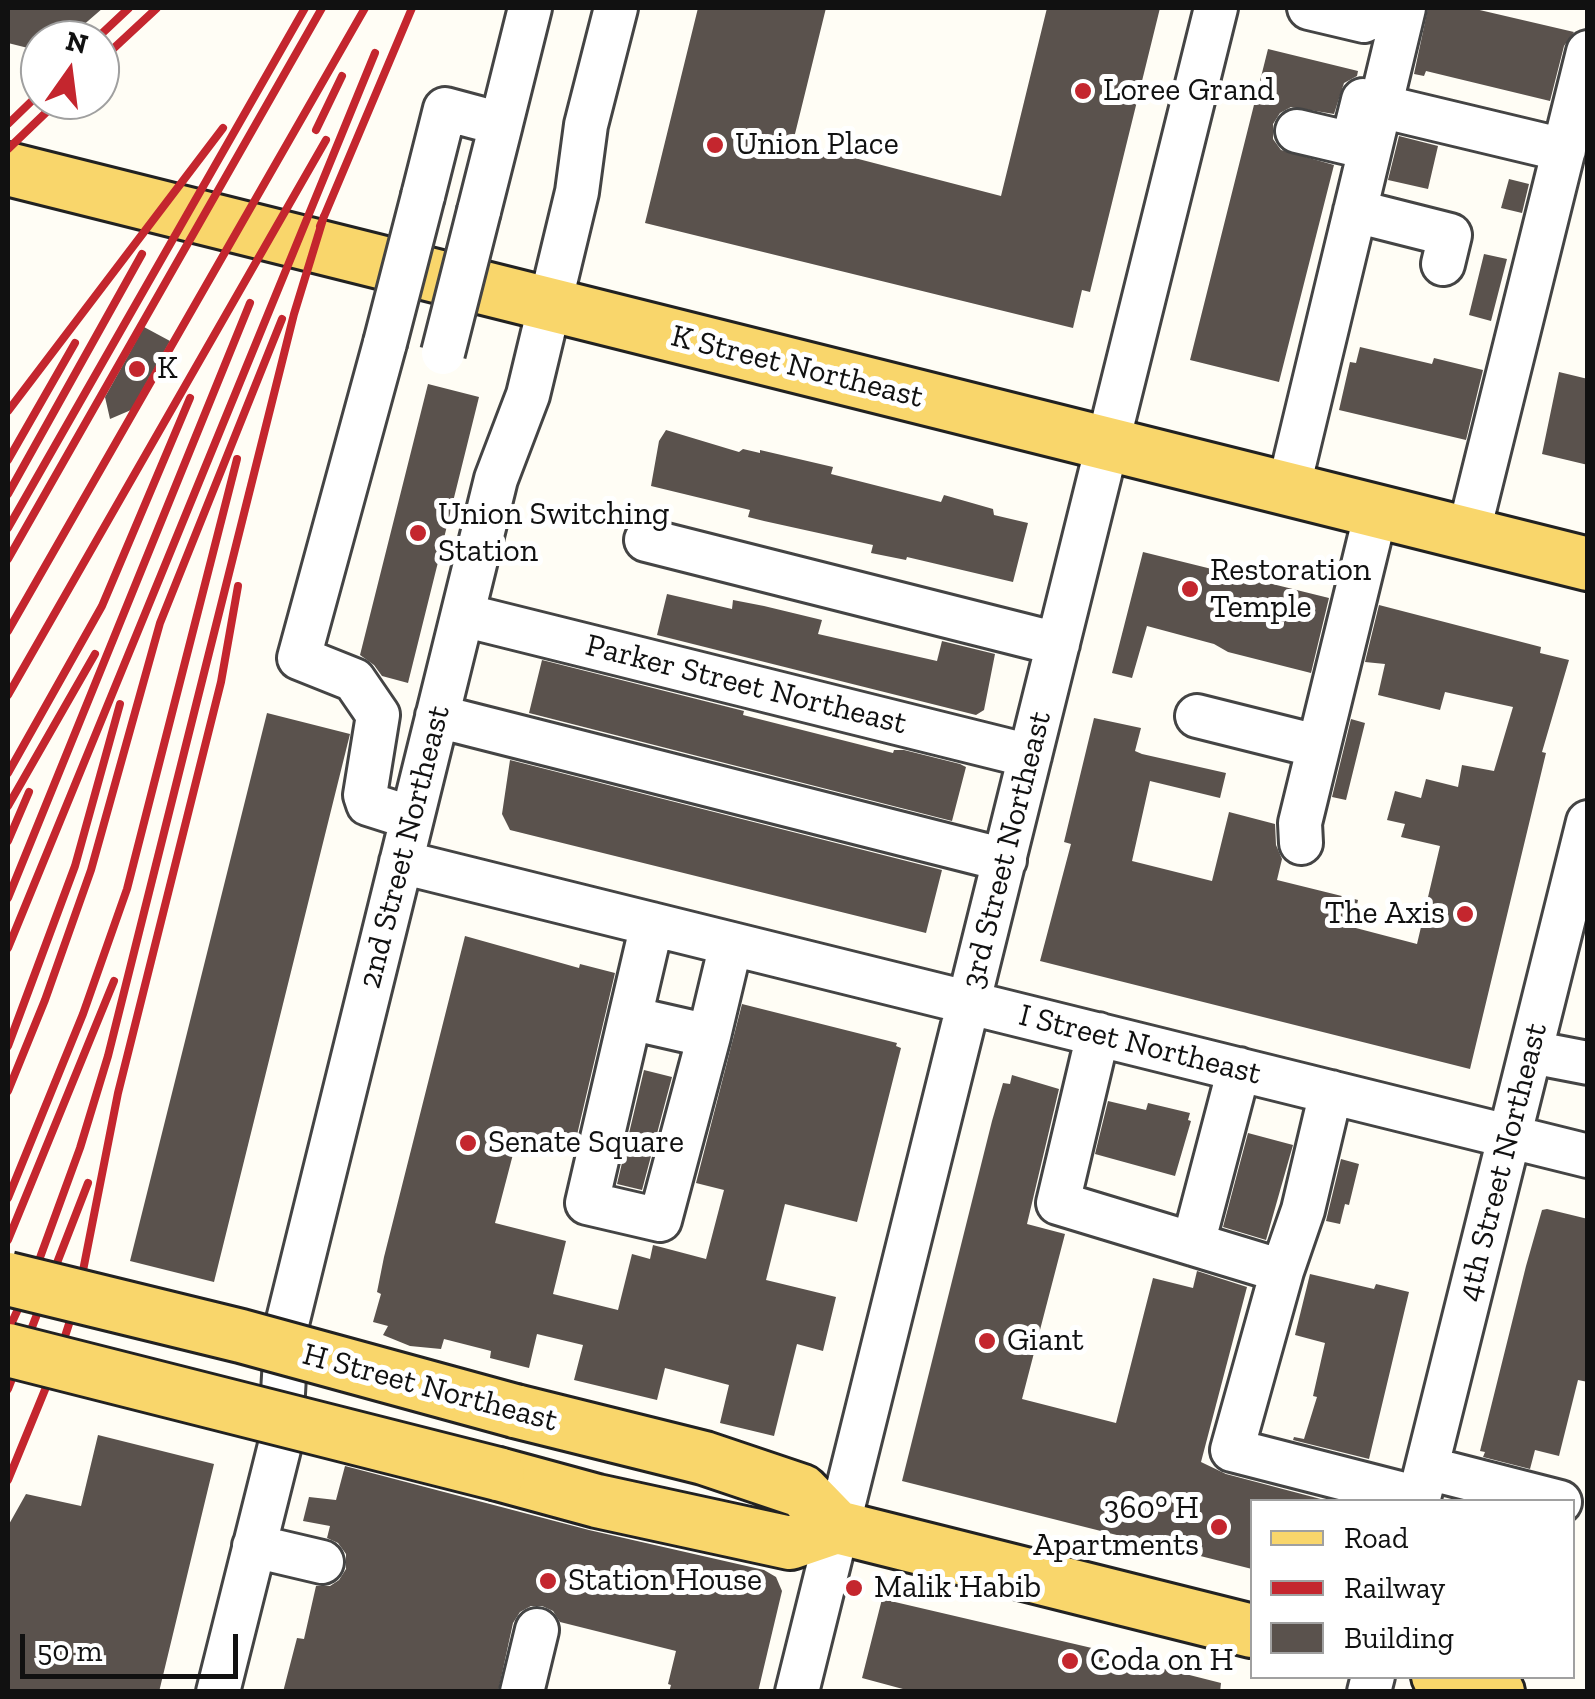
<!DOCTYPE html>
<meta charset="utf-8">
<style>
body{margin:0}
#map{position:relative;width:1595px;height:1699px;overflow:hidden;background:#fffdf5;font-family:"Zilla Slab",serif}
canvas{display:block}
.frame{position:absolute;inset:0;border:10px solid #111;pointer-events:none}
.legend{position:absolute;left:1250px;top:1499px;width:325px;height:180px;box-sizing:border-box;background:#fff;border:2px solid #a0a0a0;margin:0;padding:12px 18px;list-style:none;font-size:30px;color:#111}
.legend li{display:flex;align-items:center;gap:20px;height:50px}
.legend b{width:50px;border:2px solid #a0a0a0}
.north{position:absolute;left:20px;top:20px;width:100px;height:100px;box-sizing:border-box;background:#fff;border:2px solid #a0a0a0;border-radius:50%;rotate:14deg;font-size:28px;font-weight:700;line-height:40px;text-align:center;color:#111}
.north::after{content:'';display:block;margin:auto;width:35px;height:45px;background:#c4262e;clip-path:polygon(50% 0,100% 100%,50% 72%,0 100%)}
.scale{position:absolute;left:20px;top:1634px;width:218px;height:45px;box-sizing:border-box;border:5px solid #111;border-top:0;padding-left:12px;font-size:30px;line-height:35px;white-space:nowrap;color:#111;-webkit-text-stroke:8px #fff;paint-order:stroke}
</style>
<div id="map">
<canvas width="1595" height="1699"></canvas>
<div class="frame"></div>
<ul class="legend">
<li><b style="height:12px;background:#f9d66b"></b>Road</li>
<li><b style="height:12px;background:#c4262e"></b>Railway</li>
<li><b style="height:28px;background:#5a524d"></b>Building</li>
</ul>
<div class="north">N</div>
<div class="scale">50 m</div>
</div>
<script>
const ctx = document.querySelector('canvas').getContext('2d');
ctx.lineJoin = 'round';
function paint(path, color) {
  ctx.fillStyle = color;
  ctx.fill(path, 'evenodd');
}
function poly(rows) {
  const path = new Path2D();
  for (const r of rows) {
    path.moveTo(r[0], r[1]);
    for (let i = 2; i < r.length; i += 2) path.lineTo(r[i], r[i + 1]);
  }
  return path;
}
function trace(path, color, width, dash) {
  ctx.strokeStyle = color;
  ctx.lineWidth = width;
  ctx.lineCap = dash ? 'butt' : 'round';
  ctx.setLineDash(dash || []);
  ctx.stroke(path);
}
function label(font, color, halo, rows, align = 'center') {
  ctx.font = font + ' "Zilla Slab",serif';
  ctx.lineWidth = 10;
  ctx.setLineDash([]);
  ctx.textBaseline = 'middle';
  ctx.strokeStyle = halo;
  ctx.fillStyle = color;
  for (const [text, x, y, turn = 0] of rows) {
    ctx.save();
    ctx.translate(x, y);
    ctx.rotate((+turn || 0) * Math.PI / 180);
    ctx.textAlign = isNaN(turn) ? turn : align;
    if (halo) ctx.strokeText(text, 0, 0);
    ctx.fillText(text, 0, 0);
    ctx.restore();
  }
}
paint(poly([
 [8,8,103,8,66,40,40,40,40,51,8,43],
 [698,8,826,8,793,142,1001,196,1047,8,1160,8,1090,292,1082,290,1073,328,645,223],
 [1428,8,1471,8,1574,32,1564,46,1550,101,1426,71,1424,76,1414,74],
 [1268,49,1358,71,1357,76,1344,83,1334,114,1291,107,1280,113,1273,124,1273,139,1281,150,1334,165,1279,382,1190,360],
 [1399,136,1438,146,1428,189,1388,180],
 [1509,179,1529,184,1522,213,1501,208],
 [1484,254,1507,259,1491,321,1469,315],
 [144,327,170,341,131,410,110,419,105,397],
 [1360,347,1432,364,1434,358,1483,370,1466,440,1339,410,1350,362,1356,363],
 [1559,372,1588,379,1588,465,1542,454],
 [428,384,479,397,408,683,382,676,374,665,360,655],
 [666,430,739,452,743,449,760,453,760,450,833,467,831,474,941,502,944,495,993,509,994,515,1028,523,1013,582,907,557,906,560,871,553,873,545,764,521,748,517,750,510,651,486,659,441],
 [1143,552,1329,598,1311,673,1228,652,1214,644,1147,626,1132,678,1112,673],
 [667,594,732,609,733,600,764,606,822,620,818,634,937,661,942,641,995,654,984,710,976,715,657,635],
 [1379,605,1541,647,1540,653,1569,660,1542,752,1546,753,1470,1069,1040,961,1071,844,1064,842,1094,718,1141,728,1135,751,1142,754,1226,773,1220,798,1150,781,1132,861,1212,881,1229,812,1275,824,1276,845,1282,859,1277,880,1358,900,1352,927,1417,944,1440,846,1401,837,1405,824,1387,820,1395,791,1421,798,1426,779,1458,787,1462,765,1494,771,1513,707,1445,692,1440,710,1378,695,1385,664,1365,662],
 [542,660,744,711,743,715,893,753,894,750,904,750,960,764,966,767,952,821,529,713],
 [267,713,350,734,214,1282,130,1261],
 [1351,719,1365,723,1346,800,1332,797],
 [510,760,942,870,926,933,510,830,502,814],
 [465,936,579,968,580,964,615,973,573,1152,517,1139,495,1223,566,1241,553,1294,618,1310,632,1254,650,1259,653,1245,706,1259,724,1190,696,1183,742,1004,897,1043,896,1046,901,1048,857,1222,785,1204,766,1280,836,1297,823,1351,797,1344,774,1436,720,1423,729,1385,665,1368,657,1400,574,1380,583,1345,537,1334,529,1368,490,1358,491,1351,444,1339,441,1349,410,1346,383,1335,388,1326,373,1322,381,1294,377,1292,384,1257],
 [644,1070,672,1077,642,1190,617,1184],
 [1012,1075,1059,1089,1027,1224,1065,1234,1022,1399,1116,1423,1153,1278,1193,1288,1197,1271,1247,1287,1201,1462,1226,1474,1332,1502,1252,1502,1252,1569,902,1481,992,1121,1003,1083,1010,1084],
 [1108,1101,1146,1110,1148,1103,1190,1113,1188,1120,1191,1121,1175,1176,1095,1154],
 [1248,1133,1293,1145,1266,1240,1223,1227],
 [1341,1159,1359,1164,1349,1205,1345,1204,1340,1224,1326,1221],
 [1547,1209,1588,1219,1588,1382,1578,1380,1559,1456,1535,1450,1530,1469,1483,1457,1485,1452,1480,1451,1526,1266,1542,1210],
 [1310,1274,1374,1289,1376,1284,1409,1292,1369,1459,1293,1440,1294,1437,1304,1439,1317,1397,1313,1396,1325,1343,1295,1335],
 [98,1435,214,1464,159,1692,8,1692,8,1526,26,1494,81,1506],
 [345,1466,589,1530,764,1570,776,1577,782,1591,758,1692,669,1692,671,1685,668,1684,676,1651,560,1622,553,1611,542,1606,531,1606,520,1612,513,1623,498,1692,283,1692,297,1638,304,1639,316,1586,330,1586,339,1580,346,1569,346,1554,338,1543,327,1538,330,1526,303,1521,309,1497,336,1500],
 [882,1599,1139,1659,1138,1662,1221,1683,1220,1692,914,1692,862,1678]
]), '#5a524d');
const minor = poly([
 [1309,8,1364,21],
 [1380,106,1564,150],
 [501,124,530,8],
 [1297,131,1352,144,1363,100],
 [423,196,445,109,501,124,479,211],
 [1355,211,1450,235,1443,264],
 [385,343,299,658,354,680,378,715,365,795,368,804,412,818],
 [1288,490,1404,8],
 [1468,535,1588,52],
 [646,540,1058,644],
 [463,615,1030,756],
 [437,716,1005,860],
 [1197,716,1317,746],
 [1301,843,1300,823,1376,512],
 [401,862,1588,1156],
 [652,924,630,1018,709,1036,731,944],
 [630,1018,587,1203,660,1220,709,1036],
 [1098,1034,1058,1203,1282,1271,1232,1450,1419,1498],
 [1531,1052,1588,1063],
 [1193,1244,1239,1069],
 [1282,1271,1303,1210,1331,1092],
 [1427,1468,1560,1502],
 [1418,1502,1588,822],
 [254,1546,322,1562],
 [218,1692,280,1445,287,1324,496,479,528,395,577,192,586,125,616,8],
 [522,1692,537,1630],
 [797,1692,1216,8],
 [1369,1692,1373,1676]
]);
const major = poly([
 [8,169,1588,564],
 [515,1411,704,1458,802,1491,837,1527],
 [498,1474,597,1501,790,1543,837,1527,1252,1631],
 [1438,1676,1498,1692]
]);
trace(minor, '#444', 48);
trace(major, '#222', 58);
trace(minor, '#fff', 42);
trace(major, '#f9d66b', 52);
trace(poly([
 [95,40,129,8],
 [100,61,157,8],
 [8,124,40,93],
 [316,130,342,76],
 [8,149,59,100],
 [320,226,412,8],
 [8,411,223,128],
 [8,460,75,343],
 [8,494,142,254],
 [8,528,305,8],
 [8,559,322,8],
 [8,631,365,8],
 [8,695,326,140],
 [8,773,102,606,190,398],
 [8,806,95,654],
 [8,841,29,792],
 [8,898,250,303],
 [8,948,375,53],
 [8,1046,75,866,120,704],
 [8,1091,45,1000,91,870,160,623,282,319],
 [8,1198,83,1014,127,889,237,459],
 [8,1240,114,981],
 [8,1331,34,1274,80,1148,108,1056,294,314,324,216],
 [8,1389,88,1183],
 [8,1480,58,1358,78,1296,118,1093,221,682,238,586]
]), '#c4262e', 8);
const minorBridge = poly([
 [385,343,423,196],
 [443,353,479,211]
]);
const majorBridge = poly([
 [8,1279,241,1336,515,1411],
 [8,1350,498,1474]
]);
trace(minorBridge, '#444', 48, []);
trace(majorBridge, '#222', 58, []);
trace(minorBridge, '#fff', 42);
trace(majorBridge, '#f9d66b', 52);
for (const [x, y, r, color] of [
 [1083,91,10,"#c4262e"],
 [715,145,10,"#c4262e"],
 [137,369,10,"#c4262e"],
 [418,533,10,"#c4262e"],
 [1190,589,10,"#c4262e"],
 [1465,914,10,"#c4262e"],
 [468,1143,10,"#c4262e"],
 [987,1341,10,"#c4262e"],
 [1219,1527,10,"#c4262e"],
 [548,1581,10,"#c4262e"],
 [854,1588,10,"#c4262e"],
 [1070,1661,10,"#c4262e"]
]) {
  const dot = new Path2D();
  dot.arc(x, y, r, 0, 2 * Math.PI);
  ctx.fillStyle = color;
  ctx.fill(dot);
  trace(dot, '#fff', 4);
}
label('32px', '#111', '#fff', [
 ["Loree Grand",1103,91],
 ["Union Place",735,145],
 ["K",157,369],
 ["Union Switching",438,515],
 ["Station",438,552],
 ["Restoration",1210,571],
 ["Temple",1210,608],
 ["The Axis",1445,914,"right"],
 ["Senate Square",488,1143],
 ["Giant",1007,1341],
 ["360° H",1199,1509,"right"],
 ["Apartments",1199,1546,"right"],
 ["Station House",568,1581],
 ["Malik Habib",874,1588],
 ["Coda on H",1090,1661]
], 'left');
label('32px', '#111', '#fff', [
 ["K Street Northeast",797,367,14],
 ["Parker Street Northeast",746,685,14],
 ["2nd Street Northeast",405,847,-76],
 ["3rd Street Northeast",1007,850,-76],
 ["I Street Northeast",1140,1045,14],
 ["4th Street Northeast",1503,1162,-76],
 ["H Street Northeast",430,1388,15]
]);
</script>
